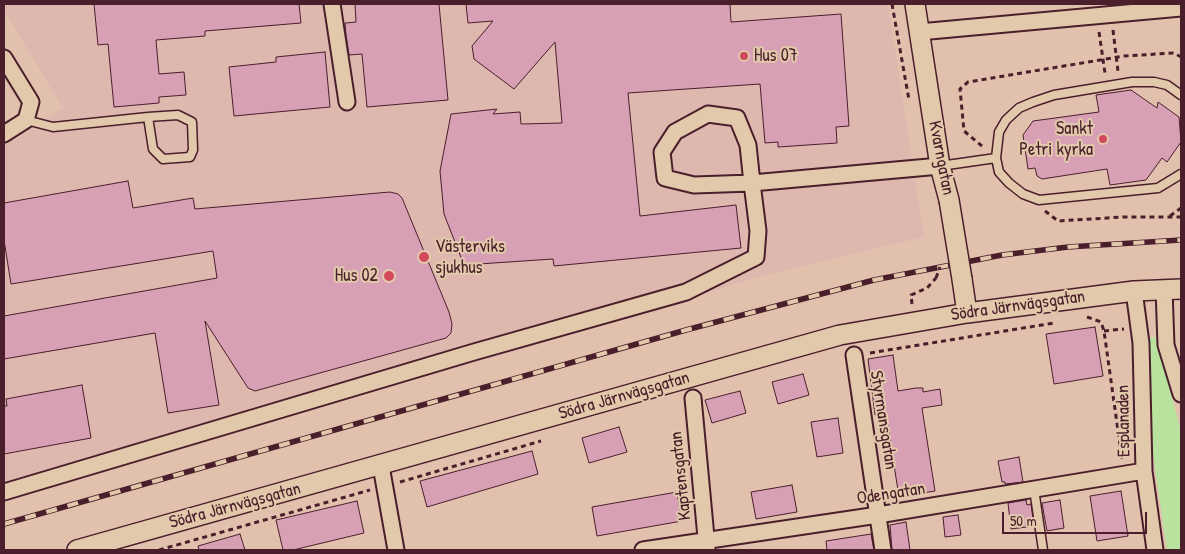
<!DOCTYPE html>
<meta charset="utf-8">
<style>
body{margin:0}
#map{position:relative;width:1185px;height:554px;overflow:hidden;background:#e1c1ad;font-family:"Patrick Hand",sans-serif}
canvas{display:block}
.frame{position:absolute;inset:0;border:5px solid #4a1f2b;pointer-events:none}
.scale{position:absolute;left:1002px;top:512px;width:145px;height:22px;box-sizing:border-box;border:2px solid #4a1f2b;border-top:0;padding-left:6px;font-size:15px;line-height:18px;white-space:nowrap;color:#4a1f2b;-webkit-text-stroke:4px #e3c9ab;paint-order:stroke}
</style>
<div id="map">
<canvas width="1185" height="554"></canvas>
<div class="frame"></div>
<div class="scale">50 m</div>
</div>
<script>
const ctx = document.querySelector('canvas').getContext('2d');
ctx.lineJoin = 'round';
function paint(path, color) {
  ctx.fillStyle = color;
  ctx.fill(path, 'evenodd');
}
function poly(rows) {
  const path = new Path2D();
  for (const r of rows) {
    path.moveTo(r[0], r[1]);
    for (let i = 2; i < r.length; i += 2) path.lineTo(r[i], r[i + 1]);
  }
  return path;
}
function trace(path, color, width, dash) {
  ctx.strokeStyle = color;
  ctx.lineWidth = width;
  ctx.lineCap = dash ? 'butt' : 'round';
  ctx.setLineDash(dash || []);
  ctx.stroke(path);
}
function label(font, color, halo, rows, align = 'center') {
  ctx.font = font + ' "Patrick Hand",sans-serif';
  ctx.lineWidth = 4;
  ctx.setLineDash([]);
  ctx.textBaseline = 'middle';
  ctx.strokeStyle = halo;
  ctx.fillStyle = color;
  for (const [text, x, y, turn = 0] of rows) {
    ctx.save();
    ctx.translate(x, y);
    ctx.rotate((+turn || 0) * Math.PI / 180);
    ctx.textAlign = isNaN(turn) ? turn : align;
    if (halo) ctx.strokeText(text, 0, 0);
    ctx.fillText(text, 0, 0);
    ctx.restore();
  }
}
paint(poly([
 [4,4,888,4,924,237,762,276,519,350,4,497,4,146,63,108,4,10]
]), '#deb7af');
paint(poly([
 [1156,337,1181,431,1181,550,1167,550,1151,441,1148,338]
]), '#b9e29f');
const building = poly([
 [94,4,299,4,301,23,205,31,205,36,156,40,159,74,184,72,186,95,159,97,159,103,114,107,108,44,98,45,94,4],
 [355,4,439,4,448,100,367,107,362,54,349,55,346,35,345,23,356,22,355,4],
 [466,4,730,4,731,22,841,14,849,126,836,127,837,143,778,147,778,142,765,143,760,84,628,93,640,216,736,205,741,248,554,266,553,259,464,265,444,214,440,171,451,114,497,109,493,114,520,112,521,124,562,123,555,42,514,89,474,59,472,46,493,21,468,23,466,4],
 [325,52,330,107,234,116,229,67,276,62,276,57,325,52],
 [1131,90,1157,108,1158,102,1179,117,1181,142,1167,162,1162,158,1146,180,1110,185,1107,169,1042,179,1037,176,1035,168,1028,169,1023,135,1033,121,1099,112,1096,95,1131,90],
 [128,181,133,208,193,198,195,209,390,192,398,194,402,198,449,312,452,324,451,333,446,338,255,391,248,388,205,321,219,405,168,413,155,333,4,359,4,316,217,278,213,251,11,284,4,240,4,203,128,181],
 [1095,327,1103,376,1054,384,1046,334,1095,327],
 [893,355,898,391,916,388,923,388,923,392,940,389,942,405,922,408,935,491,899,497,886,413,875,415,868,359,893,355],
 [803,374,809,395,778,404,772,382,803,374],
 [82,385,91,438,4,454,4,406,7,406,6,399,82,385],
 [740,391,746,413,712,423,705,400,740,391],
 [838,418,843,453,817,457,811,422,838,418],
 [619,427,627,452,589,463,582,438,619,427],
 [532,451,538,474,427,507,420,481,532,451],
 [1019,457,1023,482,1005,484,1005,482,1002,482,998,461,1019,457],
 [792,485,797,512,756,519,751,492,792,485],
 [1121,491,1128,536,1097,541,1090,496,1121,491],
 [677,492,682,521,597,536,592,507,677,492],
 [1026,500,1027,505,1031,504,1034,526,1011,529,1008,503,1026,500],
 [1060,500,1064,528,1047,531,1042,503,1060,500],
 [357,501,364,533,293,550,283,550,276,520,357,501],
 [958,515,961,535,945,537,943,517,958,515],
 [906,522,910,550,892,550,890,525,906,522],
 [240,534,245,550,199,550,198,546,240,534],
 [871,534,874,550,827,550,826,541,871,534]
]);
paint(building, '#d7a0b4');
trace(building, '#4a1f2b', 1);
const service = poly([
 [1181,95,1167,85,1154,82,1132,82,1054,95,1033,102,1019,108,1006,120,999,132,996,158,999,172,1009,183,1023,194,1039,200,1158,188,1181,174],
 [26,120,53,127,148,117,178,115,192,122,193,150,190,157,163,159,153,149,148,117],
 [940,166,996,158],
 [1034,489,1043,550]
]);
const minor = poly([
 [332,4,347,102],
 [919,32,1181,8],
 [4,58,31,102,26,120,4,134],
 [1164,289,1166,345,1181,394],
 [1134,291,1141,343,1144,471,1155,550],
 [854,355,883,550],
 [693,398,707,548],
 [381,466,396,550],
 [4,492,474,352,686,292,756,257,758,231,752,183,748,145,737,118,708,114,675,132,662,152,665,178,694,185,752,183,940,166],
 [643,550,878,515,1144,471]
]);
const tertiary = poly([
 [915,4,940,166,949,200],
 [962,279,967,313],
 [77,550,840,335,967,313,1134,291,1181,289]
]);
trace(service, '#4a1f2b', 11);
trace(minor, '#4a1f2b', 19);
trace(tertiary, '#4a1f2b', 22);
trace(poly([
 [892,4,909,100],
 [1113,30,1118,71],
 [1099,32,1105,73],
 [982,146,964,131,960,89,968,82,1124,56,1174,53,1181,57],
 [1045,211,1058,221,1123,217,1181,217],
 [1170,216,1181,208],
 [912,304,911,295,927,288,936,278],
 [1087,317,1101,322,1104,331,1122,459],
 [1104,331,1124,329],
 [870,353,1054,323],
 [400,482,541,441],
 [159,550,370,490]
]), '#4a1f2b', 3, [5, 4]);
trace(service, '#e3c9ab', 8);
trace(minor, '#e3c9ab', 15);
trace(tertiary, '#e3c9ab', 19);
const rail = poly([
 [4,524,686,330,874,280,1002,255,1068,247,1181,240]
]);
trace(rail, '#4a1f2b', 5.5);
trace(rail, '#e3c9ab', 4, [11]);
const tertiaryBridge = poly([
 [949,200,962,279]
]);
trace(tertiaryBridge, '#4a1f2b', 22, []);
trace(poly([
 [936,278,940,267]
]), '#4a1f2b', 3, [5, 4]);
trace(tertiaryBridge, '#e3c9ab', 19);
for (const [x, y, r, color] of [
 [744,56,5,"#d1495b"],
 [1103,139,5,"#d1495b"],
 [424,257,6,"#d1495b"],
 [389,276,6,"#d1495b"]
]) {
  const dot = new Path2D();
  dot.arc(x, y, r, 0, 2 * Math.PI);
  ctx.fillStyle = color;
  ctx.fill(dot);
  trace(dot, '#e3c9ab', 2);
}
label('18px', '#4a1f2b', '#e3c9ab', [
 ["Hus 07",754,56],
 ["Sankt",1093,129,"right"],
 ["Petri kyrka",1093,150,"right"],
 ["Västerviks",435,247],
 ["sjukhus",435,268],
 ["Hus 02",378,276,"right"]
], 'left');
label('18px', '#4a1f2b', '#e3c9ab', [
 ["Kvarngatan",941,158,79],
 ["Södra Järnvägsgatan",1018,306,-8],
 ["Södra Järnvägsgatan",624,396,-16],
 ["Styrmansgatan",883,420,81],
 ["Esplanaden",1124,421,-91],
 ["Kaptensgatan",681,476,-96],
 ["Odengatan",891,494,-9],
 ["Södra Järnvägsgatan",235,506,-15]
]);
</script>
